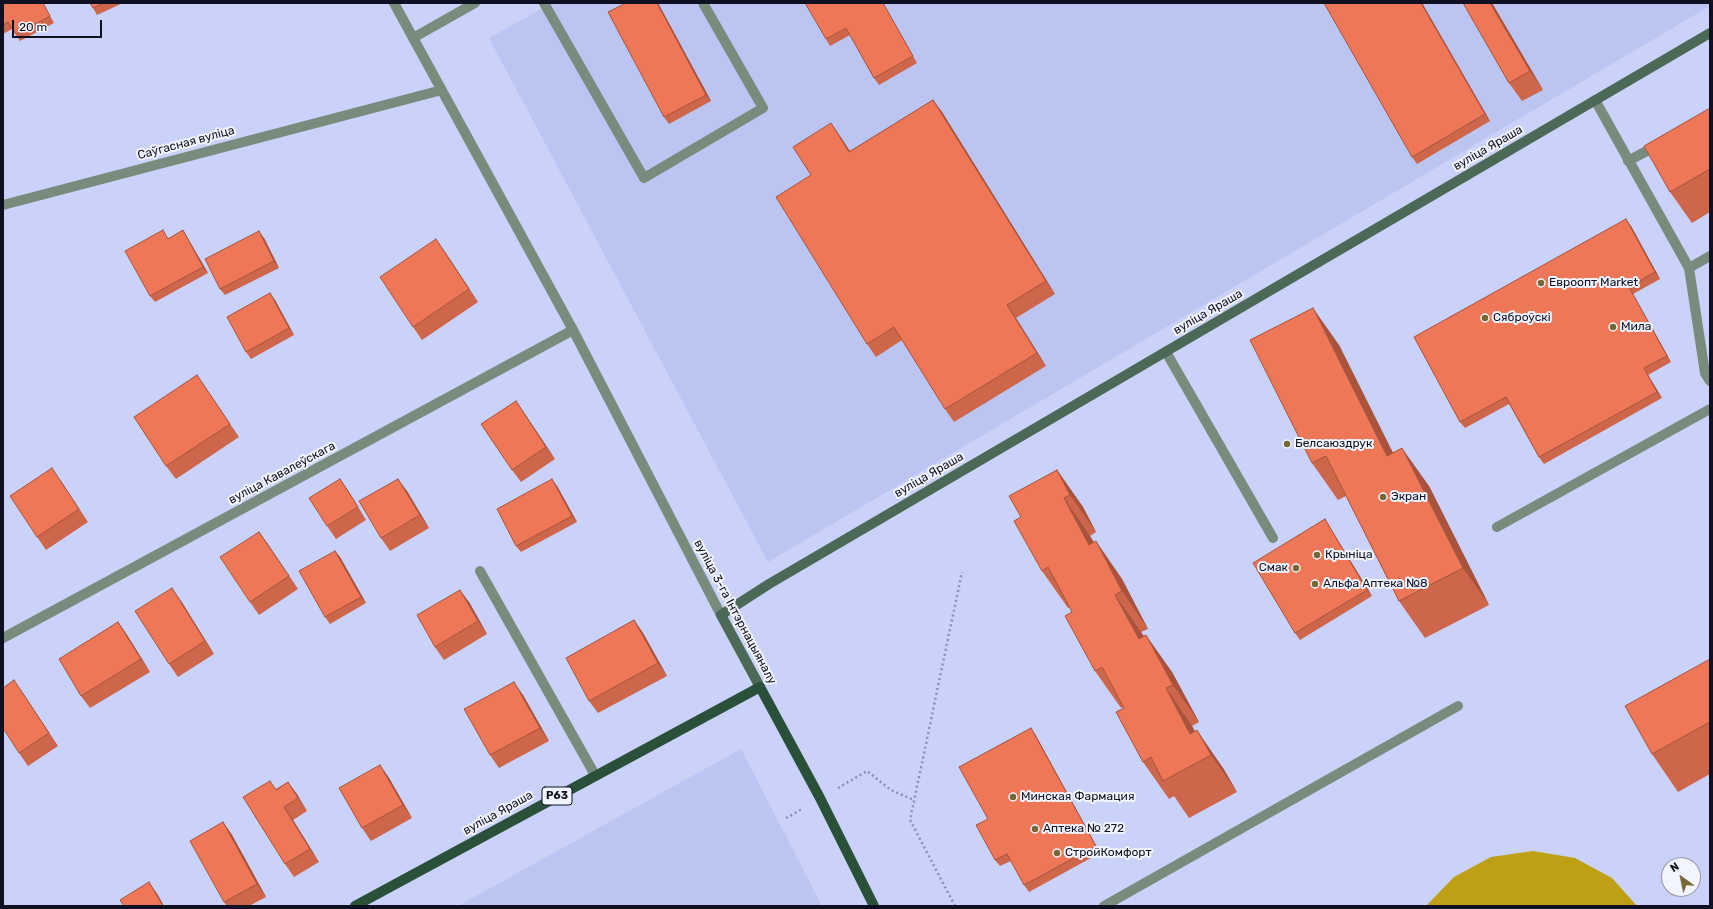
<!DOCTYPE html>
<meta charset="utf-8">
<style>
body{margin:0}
#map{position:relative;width:1713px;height:909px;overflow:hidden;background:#cad2f9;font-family:Rubik,sans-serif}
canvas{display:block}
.frame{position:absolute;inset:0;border:4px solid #0f1122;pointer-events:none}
.north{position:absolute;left:1661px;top:857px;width:40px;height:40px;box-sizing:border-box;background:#f2f4ff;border:1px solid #9799a7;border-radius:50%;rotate:327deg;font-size:11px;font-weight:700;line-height:16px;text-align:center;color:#0f1122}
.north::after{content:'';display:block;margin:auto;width:14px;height:18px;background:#756835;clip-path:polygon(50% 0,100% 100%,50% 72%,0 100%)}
.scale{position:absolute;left:12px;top:20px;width:90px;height:18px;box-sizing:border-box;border:2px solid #0f1122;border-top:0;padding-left:5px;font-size:12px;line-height:14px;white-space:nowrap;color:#0f1122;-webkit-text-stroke:3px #f2f4ff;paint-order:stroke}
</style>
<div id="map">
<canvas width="1713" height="909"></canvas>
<div class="frame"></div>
<div class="north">N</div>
<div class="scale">20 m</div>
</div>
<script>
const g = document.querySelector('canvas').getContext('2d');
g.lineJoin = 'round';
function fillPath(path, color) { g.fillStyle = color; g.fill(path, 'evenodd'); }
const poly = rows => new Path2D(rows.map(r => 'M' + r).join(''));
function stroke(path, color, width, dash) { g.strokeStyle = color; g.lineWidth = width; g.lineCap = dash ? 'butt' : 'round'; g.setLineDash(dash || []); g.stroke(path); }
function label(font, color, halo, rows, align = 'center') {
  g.font = font + ' Rubik,sans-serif'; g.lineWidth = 4; g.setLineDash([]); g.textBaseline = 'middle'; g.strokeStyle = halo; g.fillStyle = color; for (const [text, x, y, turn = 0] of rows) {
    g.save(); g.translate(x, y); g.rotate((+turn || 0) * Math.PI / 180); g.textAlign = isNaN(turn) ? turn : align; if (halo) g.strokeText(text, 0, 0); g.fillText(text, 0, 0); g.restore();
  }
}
const built = poly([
 [552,3,1710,3,1710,6,768,562,489,38],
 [741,749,822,906,458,906]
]);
const green = poly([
 [1533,851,1575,858,1612,878,1637,906,1426,906,1454,877,1491,857]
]);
const path = poly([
 [838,788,867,771,891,790,914,800],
 [786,818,802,809],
 [955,906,910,820,962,572]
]);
const lane = poly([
 [544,3,644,178,763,108,703,3],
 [413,38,475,3],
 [1595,100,1689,268,1710,256],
 [1628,161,1658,145],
 [1689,268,1705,373,1710,381],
 [1166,352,1273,538],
 [1497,527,1710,409],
 [480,571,595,775],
 [1104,906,1458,706]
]);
const street = poly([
 [394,3,573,330,721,615],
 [3,205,442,90],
 [3,638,573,330]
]);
const secondary = poly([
 [760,687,721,615,769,584,1710,33]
]);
const primary = poly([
 [355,906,760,687,820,798,874,906]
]);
const wall = poly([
 [3,3,43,3,54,23,20,41,12,29,3,34],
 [90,3,123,3,97,15,93,8],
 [626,3,658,3,711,101,669,124,664,117],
 [883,3,917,63,879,85,874,78,850,35,830,46,826,39],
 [1422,3,1490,121,1417,164,1412,157],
 [1492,3,1543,90,1522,101,1509,83],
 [933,100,942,112,1055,294,1016,318,1046,366,954,422,945,409,902,340,876,357,867,344,811,175,840,136,850,151],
 [1710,108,1710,212,1692,223,1670,192],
 [1631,226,1660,279,1633,294,1671,362,1648,375,1662,398,1544,464,1539,457,1509,404,1465,428,1460,422],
 [187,237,208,273,155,302,150,296,168,238],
 [264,238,279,268,225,295,220,289],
 [445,252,478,302,422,340,413,327],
 [275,300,294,335,251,359,246,352],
 [1339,345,1393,453,1429,486,1489,605,1425,638,1399,601,1346,496,1338,500,1312,463],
 [197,375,239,437,176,479,166,466],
 [516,401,555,459,521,482,512,470],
 [1057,470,1083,507,1096,532,1090,536,1094,542,1122,579,1148,629,1141,632,1144,636,1172,672,1199,722,1192,726,1195,732,1223,768,1237,792,1189,818,1174,796,1169,799,1143,762,1124,708,1124,707,1121,708,1095,671,1072,612,1070,607,1068,608,1042,571,1021,517],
 [340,479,349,492,366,520,336,539,327,526],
 [61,481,88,522,46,550,37,537],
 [557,486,577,522,521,552,516,546],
 [407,491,429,528,390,551,381,538],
 [1325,519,1329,526,1372,596,1300,640,1295,633],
 [259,532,298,589,259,615,250,602],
 [335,551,340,557,366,603,330,624,325,617],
 [181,601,214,654,178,677,169,664],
 [469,602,487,634,444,660,435,647],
 [634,620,643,633,667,676,598,713,589,701],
 [118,622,127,635,150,672,90,708,81,696],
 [1710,659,1710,774,1678,792,1652,754],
 [23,693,58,746,28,766,19,753],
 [523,695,549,741,499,768,490,755],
 [1035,734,1100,853,1029,892,1024,885,1011,861,1000,866,995,860,988,819],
 [380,765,389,778,412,818,371,841,362,828],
 [288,782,307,811,293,820,319,862,294,877,285,864,276,789],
 [223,822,232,835,266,897,249,906,227,906,224,902]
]);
const shadedWall = poly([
 [657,3,658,3,711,101,706,95],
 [1421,3,1422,3,1490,121,1485,114],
 [1490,3,1492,3,1543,90,1530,71],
 [933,100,942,112,1055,294,1046,281],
 [831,123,840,136,858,164,849,152],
 [1626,219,1631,226,1660,279,1655,272],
 [183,230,187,237,208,273,203,267],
 [259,231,264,238,279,268,274,261],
 [436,239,445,252,478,302,469,289],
 [1629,287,1633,294,1671,362,1667,356],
 [270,293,275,300,294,335,289,328],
 [1007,305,1016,318,1046,366,1037,353],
 [1313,308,1339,345,1413,493,1387,456],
 [1644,368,1648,375,1662,398,1657,392],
 [516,401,525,414,555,459,546,447],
 [1402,448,1429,486,1489,605,1463,568],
 [1057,470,1083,507,1096,532,1070,495],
 [340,479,349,492,366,520,358,507],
 [398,479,407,491,429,528,420,515],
 [552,479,557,486,577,522,572,516],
 [1064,498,1090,536,1115,582,1089,545],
 [1325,519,1329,526,1372,596,1367,590],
 [259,532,268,544,298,589,289,576],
 [1096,541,1122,579,1148,629,1122,591],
 [335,551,340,557,366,603,361,597],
 [172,588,181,601,214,654,205,641],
 [460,590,469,602,487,634,478,621],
 [1115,595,1141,632,1166,676,1139,639],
 [634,620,643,633,667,676,658,663],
 [118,622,127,635,150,672,141,659],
 [1146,635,1172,672,1199,722,1173,685],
 [514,682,523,695,549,741,540,728],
 [1166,688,1192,726,1208,756,1190,734],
 [1031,728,1035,734,1100,853,1096,846],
 [1197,730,1223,768,1237,792,1211,755],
 [380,765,389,778,412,818,403,805],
 [288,782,297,794,307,811,298,798],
 [284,807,293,820,319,862,310,849],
 [223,822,232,835,266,897,257,884],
 [149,882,158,895,164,906,163,906]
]);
const building = poly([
 [3,3,43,3,50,16,16,34,8,22,3,25,3,3],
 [90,3,104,3,93,8,90,3],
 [626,3,657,3,706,95,664,117,608,12,626,3],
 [805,3,883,3,913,56,874,78,846,28,826,39,805,3],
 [1324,3,1421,3,1485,114,1412,157,1324,3],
 [1463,3,1490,3,1530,71,1509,83,1463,3],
 [933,100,1046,281,1007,305,1037,353,945,409,894,327,867,344,776,197,811,175,793,147,831,123,849,152,933,100],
 [1710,108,1710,169,1670,192,1644,146,1710,108],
 [1626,219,1655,272,1629,287,1667,356,1644,368,1657,392,1539,457,1506,397,1460,422,1414,337,1626,219],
 [163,230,168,239,183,230,203,267,150,296,125,251,163,230],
 [259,231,274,261,220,289,205,259,259,231],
 [436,239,469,289,413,327,380,277,436,239],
 [270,293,289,328,246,352,227,317,270,293],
 [1313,308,1387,456,1402,448,1463,568,1399,601,1326,456,1312,463,1250,340,1313,308],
 [197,375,230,424,166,466,134,417,197,375],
 [516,401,546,447,512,470,481,424,516,401],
 [52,468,79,509,37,537,10,496,52,468],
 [1057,470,1070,495,1064,498,1089,545,1096,541,1122,591,1115,595,1139,639,1146,635,1173,685,1166,688,1190,734,1197,730,1211,755,1163,781,1151,757,1143,762,1116,712,1124,708,1102,667,1095,671,1065,616,1072,612,1048,567,1042,571,1014,521,1021,517,1009,496,1057,470],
 [340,479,358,507,327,526,309,498,340,479],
 [398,479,420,515,381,538,359,501,398,479],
 [552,479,572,516,516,546,497,509,552,479],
 [1325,519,1367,590,1295,633,1253,563,1325,519],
 [259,532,289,576,250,602,220,557,259,532],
 [335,551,361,597,325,617,299,571,335,551],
 [172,588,205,641,169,664,135,611,172,588],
 [460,590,478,621,435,647,417,615,460,590],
 [634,620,658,663,589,701,566,658,634,620],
 [118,622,141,659,81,696,59,659,118,622],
 [1710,659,1710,722,1652,754,1625,706,1710,659],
 [14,680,49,733,19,753,3,728,3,688,14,680],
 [514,682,540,728,490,755,464,709,514,682],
 [1031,728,1096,846,1024,885,1007,854,995,860,976,825,988,819,959,767,1031,728],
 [380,765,403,805,362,828,339,788,380,765],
 [270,781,276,790,288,782,298,798,284,807,310,849,285,864,243,797,270,781],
 [223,822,257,884,224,902,190,841,223,822],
 [149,882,163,906,124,906,120,900,149,882]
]);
const markers = [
 [1541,283,4,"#756835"],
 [1485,318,4,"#756835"],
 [1613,327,4,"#756835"],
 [1287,444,4,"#756835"],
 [1383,497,4,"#756835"],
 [1317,555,4,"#756835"],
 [1296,568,4,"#756835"],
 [1315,584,4,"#756835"],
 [1013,797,4,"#756835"],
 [1035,829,4,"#756835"],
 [1057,853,4,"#756835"]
];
const shields = [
 [557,796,30]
];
const shieldNames = [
 ["Р63",557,796]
];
const streetNames = [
 ["Саўгасная вуліца",186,143,-15],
 ["вуліца Яраша",1488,148,-30],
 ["вуліца Яраша",1208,312,-30],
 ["вуліца Кавалеўскага",282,473,-28],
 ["вуліца Яраша",929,475,-30],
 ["вуліца 3-га Інтэрнацыяналу",735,612,62],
 ["вуліца Яраша",498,813,-29]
];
const poiNames = [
 ["Евроопт Market",1549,283],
 ["Сяброўскі",1493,318],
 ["Мила",1621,327],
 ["Белсаюздрук",1295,444],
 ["Экран",1391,497],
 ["Крыніца",1325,555],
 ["Смак",1288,568,"right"],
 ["Альфа Аптека №8",1323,584],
 ["Минская Фармация",1021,797],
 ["Аптека № 272",1043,829],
 ["СтройКомфорт",1065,853]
];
fillPath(built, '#bcc5f1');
fillPath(green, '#bda014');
stroke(path, '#8a90af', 2.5, [2, 3]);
stroke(lane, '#788c7e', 10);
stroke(street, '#788c7e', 10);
stroke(secondary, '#4b6956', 10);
stroke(primary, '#2b503a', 10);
fillPath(wall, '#cd664b');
fillPath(shadedWall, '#a7533d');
fillPath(building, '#ee7757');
stroke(building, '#a7533d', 1);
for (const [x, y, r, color] of markers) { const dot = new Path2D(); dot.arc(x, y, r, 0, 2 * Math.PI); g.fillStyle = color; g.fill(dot); stroke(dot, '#f2f4ff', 1.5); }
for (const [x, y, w] of shields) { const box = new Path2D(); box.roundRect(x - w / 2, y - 9, w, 18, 3); g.fillStyle = '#f2f4ff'; g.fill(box); stroke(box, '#0f1122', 1); }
label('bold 11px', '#0f1122', null, shieldNames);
label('12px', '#0f1122', '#f2f4ff', streetNames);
label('12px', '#0f1122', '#f2f4ff', poiNames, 'left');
</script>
